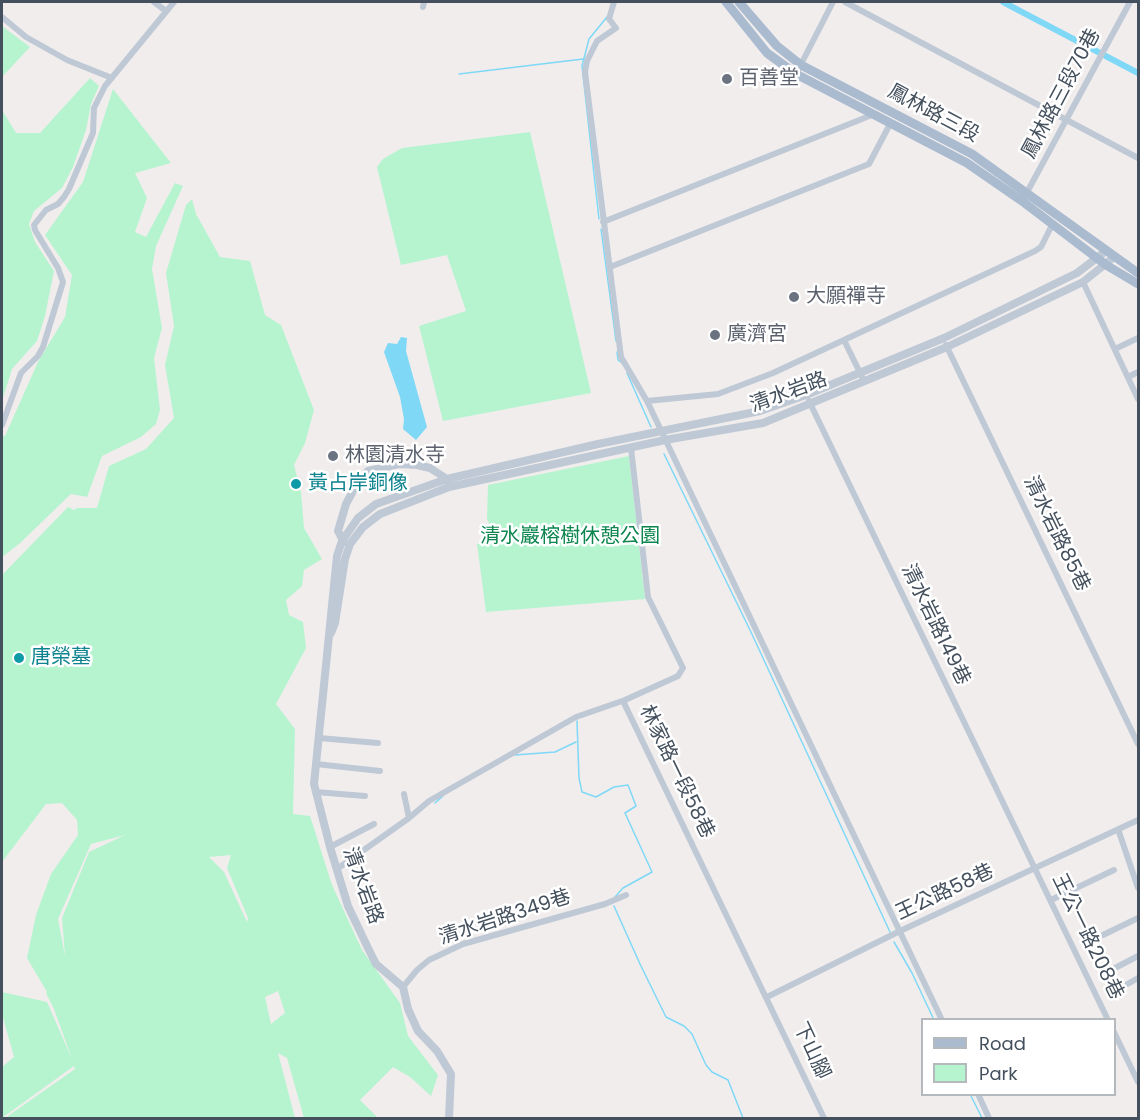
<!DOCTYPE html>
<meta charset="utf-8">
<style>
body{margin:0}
#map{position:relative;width:1140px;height:1120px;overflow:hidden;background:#f1eded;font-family:Poppins,sans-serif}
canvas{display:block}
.frame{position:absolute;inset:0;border:3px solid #44505d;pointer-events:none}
.legend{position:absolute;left:921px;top:1018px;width:195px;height:78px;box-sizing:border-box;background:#fff;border:2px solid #b4b9be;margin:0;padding:8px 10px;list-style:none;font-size:18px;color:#44505d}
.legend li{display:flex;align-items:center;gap:12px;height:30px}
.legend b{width:30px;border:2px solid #b4b9be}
</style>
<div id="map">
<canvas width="1140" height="1120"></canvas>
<div class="frame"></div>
<ul class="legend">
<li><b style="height:8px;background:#aabbd0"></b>Road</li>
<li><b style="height:16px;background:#b6f4d0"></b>Park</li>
</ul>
</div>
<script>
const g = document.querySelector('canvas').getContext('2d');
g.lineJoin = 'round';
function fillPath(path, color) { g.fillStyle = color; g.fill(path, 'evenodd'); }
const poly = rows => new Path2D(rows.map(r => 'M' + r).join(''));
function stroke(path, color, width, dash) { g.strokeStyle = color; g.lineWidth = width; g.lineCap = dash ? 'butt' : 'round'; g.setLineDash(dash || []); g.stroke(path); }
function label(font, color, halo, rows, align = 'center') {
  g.font = font + ' Poppins,"Noto Sans TC",sans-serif'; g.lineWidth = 5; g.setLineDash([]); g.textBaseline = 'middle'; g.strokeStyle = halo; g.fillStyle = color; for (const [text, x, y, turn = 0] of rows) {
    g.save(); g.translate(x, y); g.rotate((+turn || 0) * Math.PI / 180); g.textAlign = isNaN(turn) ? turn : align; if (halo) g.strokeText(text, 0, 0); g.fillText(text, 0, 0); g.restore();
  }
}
const green = poly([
 [2,26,30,47,2,77],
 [90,78,99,86,91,104,86,130,73,167,62,188,34,211,29,224,35,242,54,271,45,316,37,341,12,369,2,401,2,110,16,133,40,133],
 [113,89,171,163,135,173,147,198,135,232,146,237,175,183,183,186,156,246,152,269,162,328,154,358,160,410,156,424,141,437,102,456,87,497,71,494,19,544,2,557,2,436,5,436,38,362,65,317,72,275,45,235,83,182],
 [530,132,591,393,443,421,419,326,466,311,447,255,401,265,377,167,383,159,402,148],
 [192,199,196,214,220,257,250,261,265,315,281,325,314,410,305,443,294,465,301,492,304,528,322,559,304,570,302,586,286,600,289,615,303,622,306,648,276,704,295,729,293,814,310,816,332,885,362,950,400,1003,408,1036,438,1075,431,1096,410,1077,393,1067,360,1100,378,1118,304,1118,287,1058,278,1053,295,1118,7,1118,8,1116,75,1069,74,1066,2,1118,2,1067,14,1057,2,1014,2,992,47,1002,72,1059,54,1009,46,993,47,992,27,958,36,915,51,874,78,835,77,820,62,803,46,804,2,862,2,575,68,507,74,510,77,508,97,508,109,466,146,449,174,418,165,365,174,326,166,273,186,205],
 [125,835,89,852,62,918,65,956,58,919,91,844],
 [231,855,227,868,248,918,247,922,224,872,209,857],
 [278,991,285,1013,271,1024,265,997],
 [629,456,645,599,486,612,477,544,496,537,487,519,488,485]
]);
const water = poly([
 [401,337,407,338,406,351,427,427,416,440,403,429,404,419,400,397,384,352,388,343,397,344]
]);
const stream = poly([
 [459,74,583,59],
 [599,219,582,66,589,39,607,17],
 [601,229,616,341],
 [617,352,618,360,622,363],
 [627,373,651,427],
 [664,454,750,630,890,932],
 [577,721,579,778,582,792,596,797,614,787,628,785,636,806,625,813,652,872,623,888,615,897],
 [515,755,555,752,576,742],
 [435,803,443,796],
 [614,906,640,964,666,1017,684,1026,692,1034,706,1065,712,1072,728,1080,743,1118],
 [894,942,912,973,934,1020],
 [970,1094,982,1118]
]);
const canal = poly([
 [1003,2,1138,73]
]);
const minor = poly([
 [154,2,166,11],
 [614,2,609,19,616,28,597,41,587,61,585,72,621,357,647,401,942,1020],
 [845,2,1138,158],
 [423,7,424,2],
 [2,17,26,37,67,60,112,78],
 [796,74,833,2],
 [1025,196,1130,2],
 [603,222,872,115],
 [610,267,869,164,890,124],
 [1083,282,1138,399],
 [844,340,864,381],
 [946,345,1138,744],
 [1115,349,1138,338],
 [1128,377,1138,372],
 [647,401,718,394,773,373,1035,251,1041,247,1052,225],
 [809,401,1108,1020],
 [2,425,21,373,38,356,43,347,63,282,58,268,35,230,34,225,46,210,58,204,64,197,69,189,93,133,94,108,105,86,174,2],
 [631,448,648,597,683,668,678,676,625,700,624,703,824,1118],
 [319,738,378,743],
 [316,764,380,771],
 [316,792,365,796],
 [404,794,409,818],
 [1118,829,1138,888],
 [330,847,374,824],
 [337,869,409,818,429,801,576,717,625,700],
 [1051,900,1114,870],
 [1103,935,1138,918],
 [1115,968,1138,956],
 [1124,986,1138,978],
 [403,987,417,970,429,960,463,944,605,904,626,895],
 [767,997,900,931,1138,820],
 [1114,1032,1138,1082],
 [978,1094,989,1118]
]);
const tertiary = poly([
 [344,542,338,531,346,504,360,478,368,471,399,464,417,465,430,468,447,479,448,482],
 [331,633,335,623,345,559,350,544,363,527,380,514,449,487,665,440,763,423,947,347,1083,282,1114,257],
 [449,1118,451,1074,437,1051,418,1031,408,1009,403,987,376,964,368,948,348,906,330,847,314,784,337,556,342,541,358,518,376,504,447,479,598,444,760,411,806,395,944,338,1077,273,1106,251]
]);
const primary = poly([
 [726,2,767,53,796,74,967,163,1022,201,1106,265,1138,284],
 [739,2,777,46,801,65,972,154,1138,273]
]);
const markers = [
 [727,79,6,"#6b7280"],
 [794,297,6,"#6b7280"],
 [715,335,6,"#6b7280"],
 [333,456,6,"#6b7280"],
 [296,484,6,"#0f9aa8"],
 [19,658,6,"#0f9aa8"]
];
const worshipNames = [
 ["百善堂",739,79],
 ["大願禪寺",806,297],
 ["廣濟宮",727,335],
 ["林園清水寺",345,456]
];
const streetNames = [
 ["鳳林路三段70巷",1062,94,-62],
 ["鳳林路三段",933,114,28],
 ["清水岩路",789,393,-20],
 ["清水岩路85巷",1056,534,64],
 ["清水岩路149巷",935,625,64],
 ["林家路一段58巷",676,772,64],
 ["清水岩路",362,886,70],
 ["王公路58巷",945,893,-25],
 ["清水岩路349巷",505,918,-18],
 ["王公一路208巷",1087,937,64],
 ["下山腳",811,1051,65]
];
const cultureNames = [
 ["黃占岸銅像",308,484],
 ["唐榮墓",31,658]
];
const parkNames = [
 ["清水巖榕樹休憩公園",570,537]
];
fillPath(green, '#b6f4d0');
fillPath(water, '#7ed8f6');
stroke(stream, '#7ed8f6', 1.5);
stroke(canal, '#7ed8f6', 6);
stroke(minor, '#bfc9d5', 6);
stroke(tertiary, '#bfc9d5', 8);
stroke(primary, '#aabbd0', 9);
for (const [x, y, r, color] of markers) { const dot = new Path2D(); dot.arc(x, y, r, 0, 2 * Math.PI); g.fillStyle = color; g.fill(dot); stroke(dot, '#fff', 2); }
label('20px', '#5b616d', '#fff', worshipNames, 'left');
label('20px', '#44505d', '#fff', streetNames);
label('20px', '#0d838f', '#fff', cultureNames, 'left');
label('20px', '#0c864e', '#fff', parkNames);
</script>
